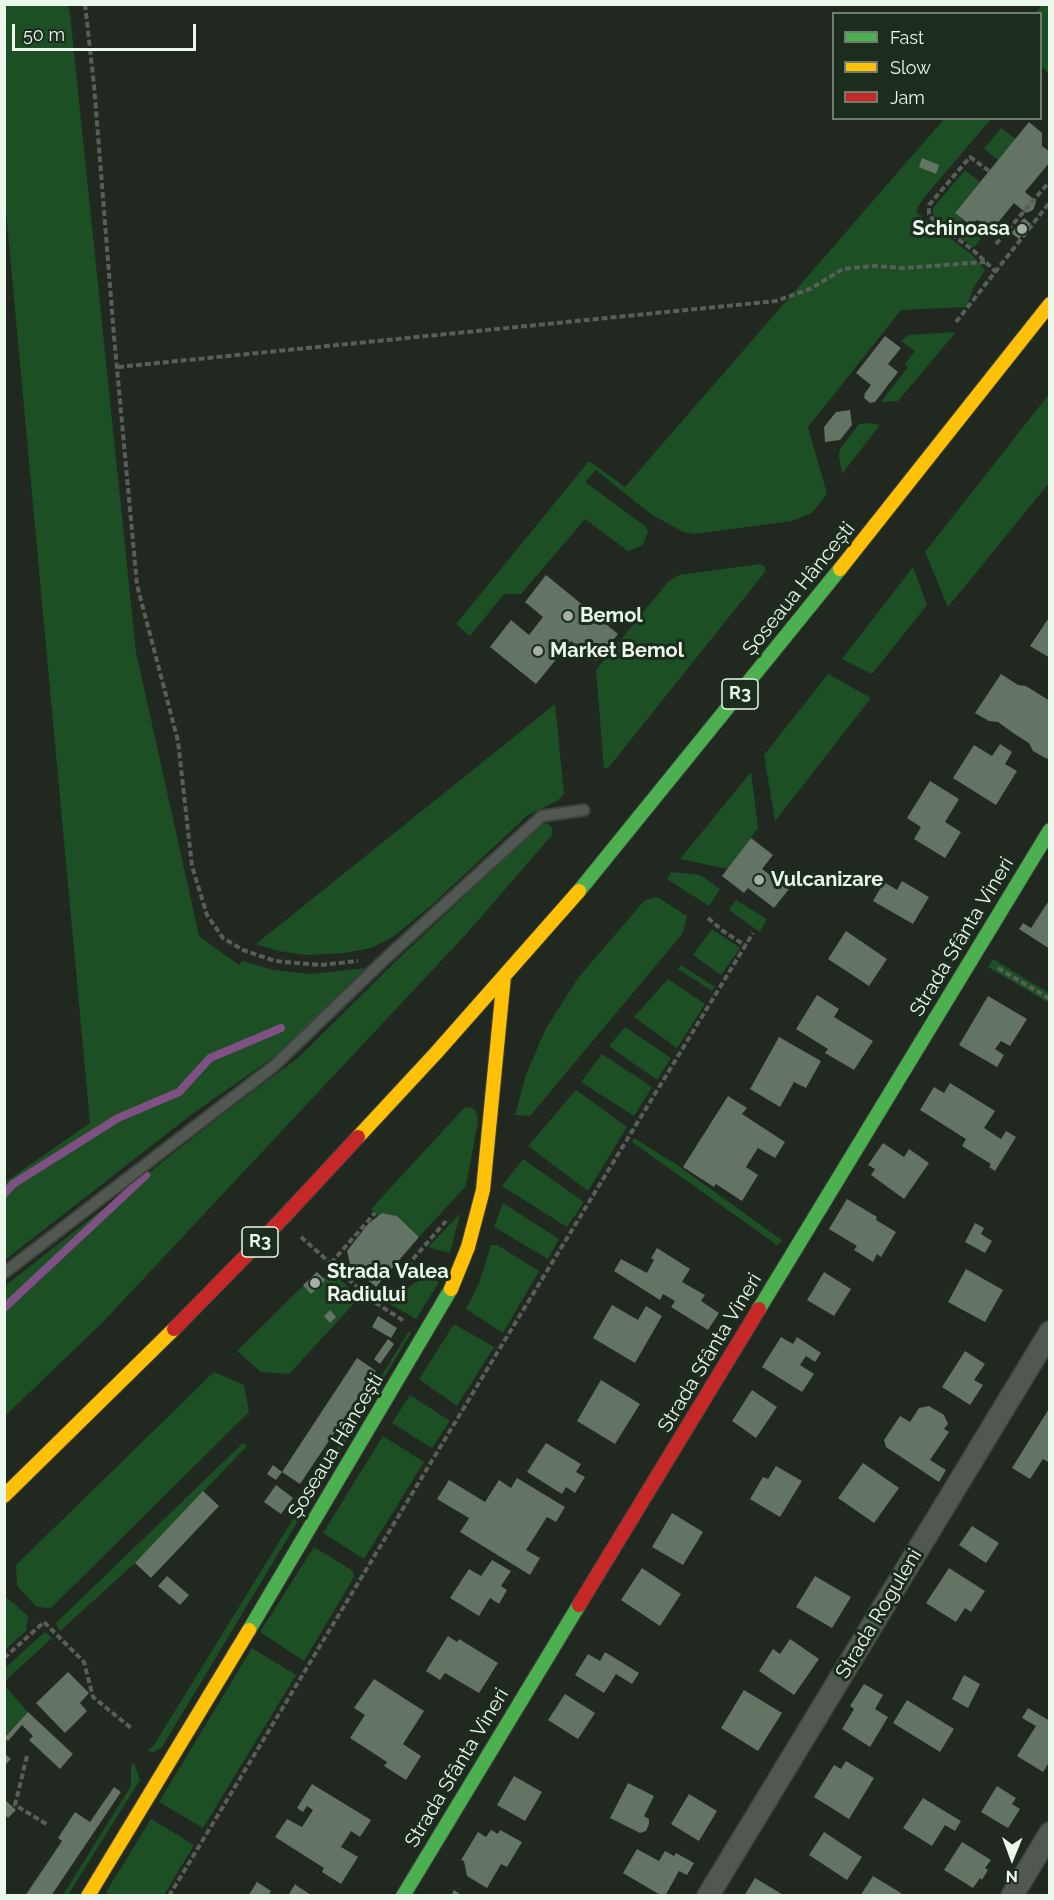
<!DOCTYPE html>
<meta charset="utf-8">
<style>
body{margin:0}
#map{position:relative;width:1054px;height:1900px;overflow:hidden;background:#202820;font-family:Raleway,sans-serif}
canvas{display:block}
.frame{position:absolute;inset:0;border:6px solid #ecf7ec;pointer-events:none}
.legend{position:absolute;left:832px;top:12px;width:210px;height:108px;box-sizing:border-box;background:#1c2c1d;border:2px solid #6f7d70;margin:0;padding:8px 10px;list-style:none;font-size:18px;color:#ecf7ec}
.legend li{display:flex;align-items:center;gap:12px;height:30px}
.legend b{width:30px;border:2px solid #6f7d70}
.north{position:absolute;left:982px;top:1828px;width:60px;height:60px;-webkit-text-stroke:4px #1c2c1d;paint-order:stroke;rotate:181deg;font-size:16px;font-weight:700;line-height:24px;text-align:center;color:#ecf7ec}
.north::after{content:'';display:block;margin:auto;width:21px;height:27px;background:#ecf7ec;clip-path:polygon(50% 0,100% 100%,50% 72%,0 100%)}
.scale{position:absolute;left:12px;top:24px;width:184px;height:27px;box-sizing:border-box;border:3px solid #ecf7ec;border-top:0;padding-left:8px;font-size:18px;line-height:21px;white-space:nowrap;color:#ecf7ec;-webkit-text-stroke:4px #1c2c1d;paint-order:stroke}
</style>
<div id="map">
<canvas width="1054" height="1900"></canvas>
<div class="frame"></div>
<ul class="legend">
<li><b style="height:8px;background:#4caf50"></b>Fast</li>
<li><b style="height:8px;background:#ffc107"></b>Slow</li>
<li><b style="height:8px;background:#c62828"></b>Jam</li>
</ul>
<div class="north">N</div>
<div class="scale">50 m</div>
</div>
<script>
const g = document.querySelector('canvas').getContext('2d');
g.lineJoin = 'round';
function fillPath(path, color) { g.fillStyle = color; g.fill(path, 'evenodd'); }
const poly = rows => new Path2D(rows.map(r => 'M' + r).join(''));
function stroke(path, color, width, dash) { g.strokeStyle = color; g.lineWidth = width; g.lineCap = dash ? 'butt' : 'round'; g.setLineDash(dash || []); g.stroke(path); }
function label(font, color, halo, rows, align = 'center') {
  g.font = font + ' Raleway,sans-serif'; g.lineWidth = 6; g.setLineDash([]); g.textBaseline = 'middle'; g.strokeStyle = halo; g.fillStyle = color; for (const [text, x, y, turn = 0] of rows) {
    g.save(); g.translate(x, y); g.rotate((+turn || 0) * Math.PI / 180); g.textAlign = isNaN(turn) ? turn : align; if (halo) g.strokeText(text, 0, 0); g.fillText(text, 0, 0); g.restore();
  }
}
const green = poly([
 [5,4,68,5,70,14,136,652,199,936,239,965,243,961,273,970,311,974,366,968,277,1055,192,1114,5,1260,5,1182,90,1123,5,201],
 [1043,4,1049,5,1049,74,1041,66,1040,14,1035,13],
 [944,119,991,119,927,194,917,208,917,213,972,255,985,270,974,287,966,307,901,310,808,427,827,494,812,513,792,521,694,534,684,532,652,515,596,470,585,482,645,526,648,531,643,545,628,551,585,519,521,594,504,594,470,636,456,624,589,461,625,487],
 [1001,128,1016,139,998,160,984,149],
 [965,170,980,182,955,213,981,238,974,248,933,215,933,208],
 [956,332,898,401,881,402,908,367,905,364,915,351,901,341,908,335],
 [1049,394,1049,483,948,607,925,552],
 [870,423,880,425,842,474,839,456,840,449,859,424],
 [760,564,765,567,765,572,609,767,604,769,596,670,668,582,679,575],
 [913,567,927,605,872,674,842,659],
 [828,674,871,698,775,821,764,755],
 [555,704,564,794,557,801,528,815,433,904,393,937,371,948,345,953,305,955,279,951,256,944],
 [751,772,758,828,728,869,680,859],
 [546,823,552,827,552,835,468,932,102,1323,5,1416,5,1286,227,1111,299,1057,398,959,534,831],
 [671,872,700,875,720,889,709,906,667,879],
 [657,897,687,916,683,933,530,1116,515,1115,526,1075,545,1030,578,978,645,900],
 [736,900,767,919,760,932,729,910],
 [712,929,740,948,721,975,693,955],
 [993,959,1049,993,1049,1003,988,967],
 [681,965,715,987,712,991,678,969],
 [668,979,705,1004,677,1048,634,1017],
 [625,1027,671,1058,657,1080,609,1046],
 [602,1054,652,1087,634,1116,581,1082],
 [576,1090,627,1127,588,1191,528,1146],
 [471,1107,476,1111,478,1121,466,1186,419,1237,397,1216,382,1213,378,1216,371,1209,464,1108],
 [634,1138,677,1165,783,1241,777,1245,632,1142],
 [523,1159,584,1202,567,1227,502,1186],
 [503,1203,559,1239,548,1259,494,1227],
 [460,1214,450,1253,428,1247],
 [491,1245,497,1245,539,1271,503,1333,466,1309,479,1283],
 [317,1272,322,1277,336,1275,359,1298,289,1374,261,1372,237,1351],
 [431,1278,439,1282,416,1319,390,1304,414,1283],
 [454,1324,494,1347,457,1406,419,1379],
 [409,1331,411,1333,162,1747,154,1752,147,1751,154,1745],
 [214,1372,244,1385,249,1412,51,1608,37,1607,17,1586,16,1565],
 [410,1395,450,1421,432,1448,392,1423],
 [383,1436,424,1462,364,1559,323,1533],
 [243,1443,247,1446,135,1563,60,1631,56,1623],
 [314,1547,353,1571,354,1577,304,1661,260,1632],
 [5,1596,28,1616,26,1631,5,1650],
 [45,1632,52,1638,5,1681,5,1668],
 [252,1648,296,1675,203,1828,159,1802],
 [5,1686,28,1712,5,1736,4,1736],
 [134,1763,140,1780,68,1895,63,1895,131,1786,131,1766],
 [151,1819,194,1845,164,1895,111,1895,106,1892]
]);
const stream = poly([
 [4,1194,13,1184,118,1118,179,1092,210,1058,281,1028],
 [4,1308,146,1175]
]);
const building = poly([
 [1029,122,1042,133,1042,146,1050,152,1050,162,1025,192,1036,201,1035,205,1033,210,1026,213,1014,203,991,231,978,220,969,224,955,213],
 [922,158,939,165,936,174,919,167],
 [1024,218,1031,224,1019,239,1011,233],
 [885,336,901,348,888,364,898,372,875,402,870,403,864,398,865,393,871,385,856,373],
 [850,410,852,425,840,440,825,442,824,427,836,412],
 [546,575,618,634,596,661,571,641,536,684,490,647,511,620,529,635,543,617,525,602],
 [1050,616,1050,658,1030,646],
 [1001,674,1018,685,1026,686,1050,701,1050,755,1047,759,1033,751,1029,743,1013,733,998,722,989,721,975,713],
 [1000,744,1012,752,1005,764,1017,771,996,805,953,778,974,745,992,756],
 [930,781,959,799,945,822,961,832,945,858,914,839,921,827,907,818],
 [751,838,773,855,762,869,789,889,774,908,748,888,744,893,722,876],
 [902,881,929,897,913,924,873,901,884,882,897,890],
 [1050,899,1050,949,1019,929,1023,923,1031,928],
 [846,931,887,959,869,986,828,959],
 [817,995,839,1009,834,1017,873,1041,854,1070,825,1053,828,1049,796,1029],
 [988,996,1027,1019,1010,1046,1001,1041,995,1049,1004,1055,997,1067,959,1045],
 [779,1037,821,1061,806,1088,794,1082,780,1107,750,1089],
 [950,1083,995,1111,984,1128,1001,1139,1006,1131,1016,1137,995,1171,989,1167,991,1164,962,1146,966,1139,920,1110,934,1087,944,1093],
 [728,1096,747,1108,742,1114,785,1142,775,1158,758,1148,746,1167,758,1175,742,1201,716,1184,714,1187,683,1167],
 [883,1143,904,1157,909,1149,929,1163,904,1199,871,1175,875,1169,868,1165],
 [847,1199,877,1217,876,1220,896,1232,881,1257,877,1254,873,1262,854,1250,857,1246,829,1229],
 [382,1213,397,1216,419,1237,376,1287,350,1264,347,1251,368,1224],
 [975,1223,984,1228,981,1234,992,1241,985,1253,965,1242],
 [657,1248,690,1269,682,1282,705,1295,701,1301,719,1313,708,1330,671,1307,675,1301,663,1294,660,1300,614,1271,621,1259,647,1273,654,1260,651,1258],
 [966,1269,1003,1290,985,1322,948,1302],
 [317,1272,325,1280,311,1294,303,1285],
 [824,1272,851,1289,834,1316,807,1300],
 [612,1305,638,1320,646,1306,662,1316,635,1363,593,1338],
 [330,1310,336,1317,330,1323,324,1316],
 [378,1316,397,1328,391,1338,372,1327],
 [781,1337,793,1344,797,1337,821,1353,815,1362,806,1356,800,1365,814,1374,802,1392,762,1367],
 [388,1339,394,1344,380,1364,374,1359],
 [965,1351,985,1364,974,1380,983,1385,970,1405,942,1387],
 [357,1358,376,1371,300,1484,282,1472],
 [601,1380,640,1404,615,1444,577,1421],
 [752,1390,777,1407,756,1438,732,1421],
 [929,1406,944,1415,948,1424,944,1429,949,1432,930,1460,946,1470,939,1482,886,1447,884,1440,900,1416,910,1422,919,1408],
 [1050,1407,1050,1463,1043,1459,1030,1479,1012,1468],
 [546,1443,581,1464,576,1472,585,1477,575,1493,566,1487,562,1494,527,1472],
 [863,1463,899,1488,874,1523,838,1498],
 [273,1465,282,1472,276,1480,267,1474],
 [776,1466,802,1481,780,1517,750,1499,763,1477,768,1479],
 [517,1478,565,1507,556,1522,547,1517,526,1550,540,1558,530,1575,460,1532,469,1518,437,1499,449,1480,485,1502,499,1480,511,1488],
 [276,1485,293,1498,281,1514,264,1502],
 [203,1491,219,1506,151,1578,135,1563],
 [672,1513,703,1532,683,1565,652,1547],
 [972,1526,999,1543,986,1563,959,1545],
 [492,1560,511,1571,501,1586,507,1590,499,1604,490,1598,479,1616,450,1598,469,1569,481,1576],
 [642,1568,681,1594,660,1626,621,1600],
 [949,1568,985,1591,971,1612,965,1608,956,1622,926,1603],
 [167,1576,189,1595,180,1605,158,1586],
 [815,1576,851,1597,832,1628,796,1607],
 [448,1636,457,1642,459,1639,498,1663,479,1693,445,1673,440,1680,426,1671],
 [790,1639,819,1659,794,1695,759,1671,773,1649,780,1654],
 [605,1652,639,1673,632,1684,616,1674,604,1693,575,1675,588,1654,600,1661],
 [68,1672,89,1693,80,1703,87,1711,65,1733,36,1703],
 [964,1675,980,1684,968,1708,952,1699],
 [374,1679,424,1711,403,1744,421,1756,406,1780,384,1766,387,1762,350,1738,365,1715,354,1708],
 [864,1684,883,1695,875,1709,888,1717,870,1747,842,1729,854,1709,850,1706],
 [744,1690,782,1713,758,1751,721,1728],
 [565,1694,595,1713,578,1739,548,1720],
 [907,1700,954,1729,940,1752,893,1723],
 [1028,1708,1050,1721,1050,1761,1043,1772,1017,1756,1036,1726,1022,1718],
 [28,1712,73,1754,60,1769,29,1740,33,1736,22,1725,8,1741,4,1738],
 [4,1753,11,1759,4,1766],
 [846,1761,874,1778,849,1819,814,1797,834,1765,841,1769],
 [514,1776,542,1792,525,1821,497,1805],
 [628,1783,654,1796,644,1816,649,1819,649,1824,646,1831,640,1833,610,1818],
 [312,1784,371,1820,360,1837,351,1831,341,1847,358,1857,341,1884,322,1872,324,1868,275,1837,287,1819,302,1827,313,1810,307,1806,303,1812,297,1808],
 [997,1786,1016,1798,1012,1804,1020,1809,1008,1828,981,1812],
 [114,1787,121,1792,51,1896,25,1896,62,1841,58,1838,75,1812,90,1822],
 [689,1794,717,1811,699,1841,671,1824],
 [923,1798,961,1821,955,1831,945,1825,932,1846,903,1828],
 [4,1799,16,1810,8,1818,4,1814],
 [491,1830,498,1834,500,1830,522,1842,507,1867,501,1864,487,1888,467,1876,464,1861,461,1860,478,1832,486,1837],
 [824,1832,862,1857,847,1880,809,1855],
 [962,1842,991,1860,985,1868,988,1870,982,1880,980,1878,973,1888,944,1870],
 [637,1849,659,1861,665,1851,674,1856,676,1853,694,1863,687,1875,679,1871,665,1896,662,1896,623,1873],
 [873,1876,901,1893,899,1896,860,1896],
 [755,1878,785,1896,744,1896],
 [257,1882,271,1891,268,1896,248,1896],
 [295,1884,297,1886,313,1896,288,1896],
 [454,1890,463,1896,451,1896]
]);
const path = poly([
 [85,4,94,85,114,336,137,585,178,741,192,866,207,915,223,938,243,950,275,961,320,965,358,961],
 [989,171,970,157,929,205,929,214,934,221,974,251,996,272],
 [996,244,1050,181],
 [956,322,1050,202],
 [118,367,776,301,810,289,843,269,872,266,904,268,985,262],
 [708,918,723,931,746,946],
 [998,968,1050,999],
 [301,1237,373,1301,404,1321],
 [331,1263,375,1213],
 [407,1266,446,1221],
 [4,1658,44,1622,84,1662,93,1697,131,1728],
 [27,1756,15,1805,48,1825],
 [169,1896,497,1353,753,933]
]);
const lane = poly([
 [4,1273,274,1066,386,958,542,816,584,810]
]);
const street = poly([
 [708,1896,1050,1332],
 [1012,1896,1050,1833]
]);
const fast = poly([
 [579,891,840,569],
 [759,1309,1050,830],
 [249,1630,451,1289],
 [403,1896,579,1605]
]);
const slow = poly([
 [840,569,1050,304],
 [358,1137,436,1053,579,891],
 [451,1289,468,1247,483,1190,504,976],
 [4,1496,174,1329],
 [88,1896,249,1630]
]);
const jam = poly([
 [174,1329,282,1219,358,1137],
 [579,1605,759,1309]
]);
const markers = [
 [1022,229,6,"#a5afa5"],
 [568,616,6,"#a5afa5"],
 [538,651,6,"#a5afa5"],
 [759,880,6,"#a5afa5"],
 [315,1283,6,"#a5afa5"]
];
const shields = [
 [740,694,36],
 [260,1242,36]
];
const shieldNames = [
 ["R3",740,694],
 ["R3",260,1242]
];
const poiNames = [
 ["Schinoasa",1010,229,"right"],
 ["Bemol",580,616],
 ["Market Bemol",550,651],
 ["Vulcanizare",771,880],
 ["Strada Valea",327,1272],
 ["Radiului",327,1295]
];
const streetNames = [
 ["Șoseaua Hâncești",799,589,-51],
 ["Strada Sfânta Vineri",962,937,-59],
 ["Strada Sfânta Vineri",710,1353,-59],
 ["Șoseaua Hâncești",336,1446,-59],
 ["Strada Roguleni",879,1614,-59],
 ["Strada Sfânta Vineri",457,1768,-59]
];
fillPath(green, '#1c5024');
stroke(stream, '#7f5083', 8);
fillPath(building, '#637364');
stroke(lane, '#3b433b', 14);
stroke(street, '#3b433b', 24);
stroke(fast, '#3b433b', 16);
stroke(slow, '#3b433b', 16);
stroke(jam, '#3b433b', 16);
stroke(path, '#585e58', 4, [6, 3]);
stroke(lane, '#515851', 10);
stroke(street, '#515851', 21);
stroke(fast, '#4caf50', 14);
stroke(slow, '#ffc107', 14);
stroke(jam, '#c62828', 14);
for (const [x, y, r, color] of markers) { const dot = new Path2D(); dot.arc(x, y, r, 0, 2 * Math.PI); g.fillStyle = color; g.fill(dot); stroke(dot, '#1c2c1d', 2); }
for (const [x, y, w] of shields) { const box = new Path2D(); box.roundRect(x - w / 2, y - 15, w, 30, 4.5); g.fillStyle = '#1c2c1d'; g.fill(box); stroke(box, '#ecf7ec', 1.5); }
label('bold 18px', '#ecf7ec', null, shieldNames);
label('bold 20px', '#ecf7ec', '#1c2c1d', poiNames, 'left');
label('20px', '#ecf7ec', '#1c2c1d', streetNames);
</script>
